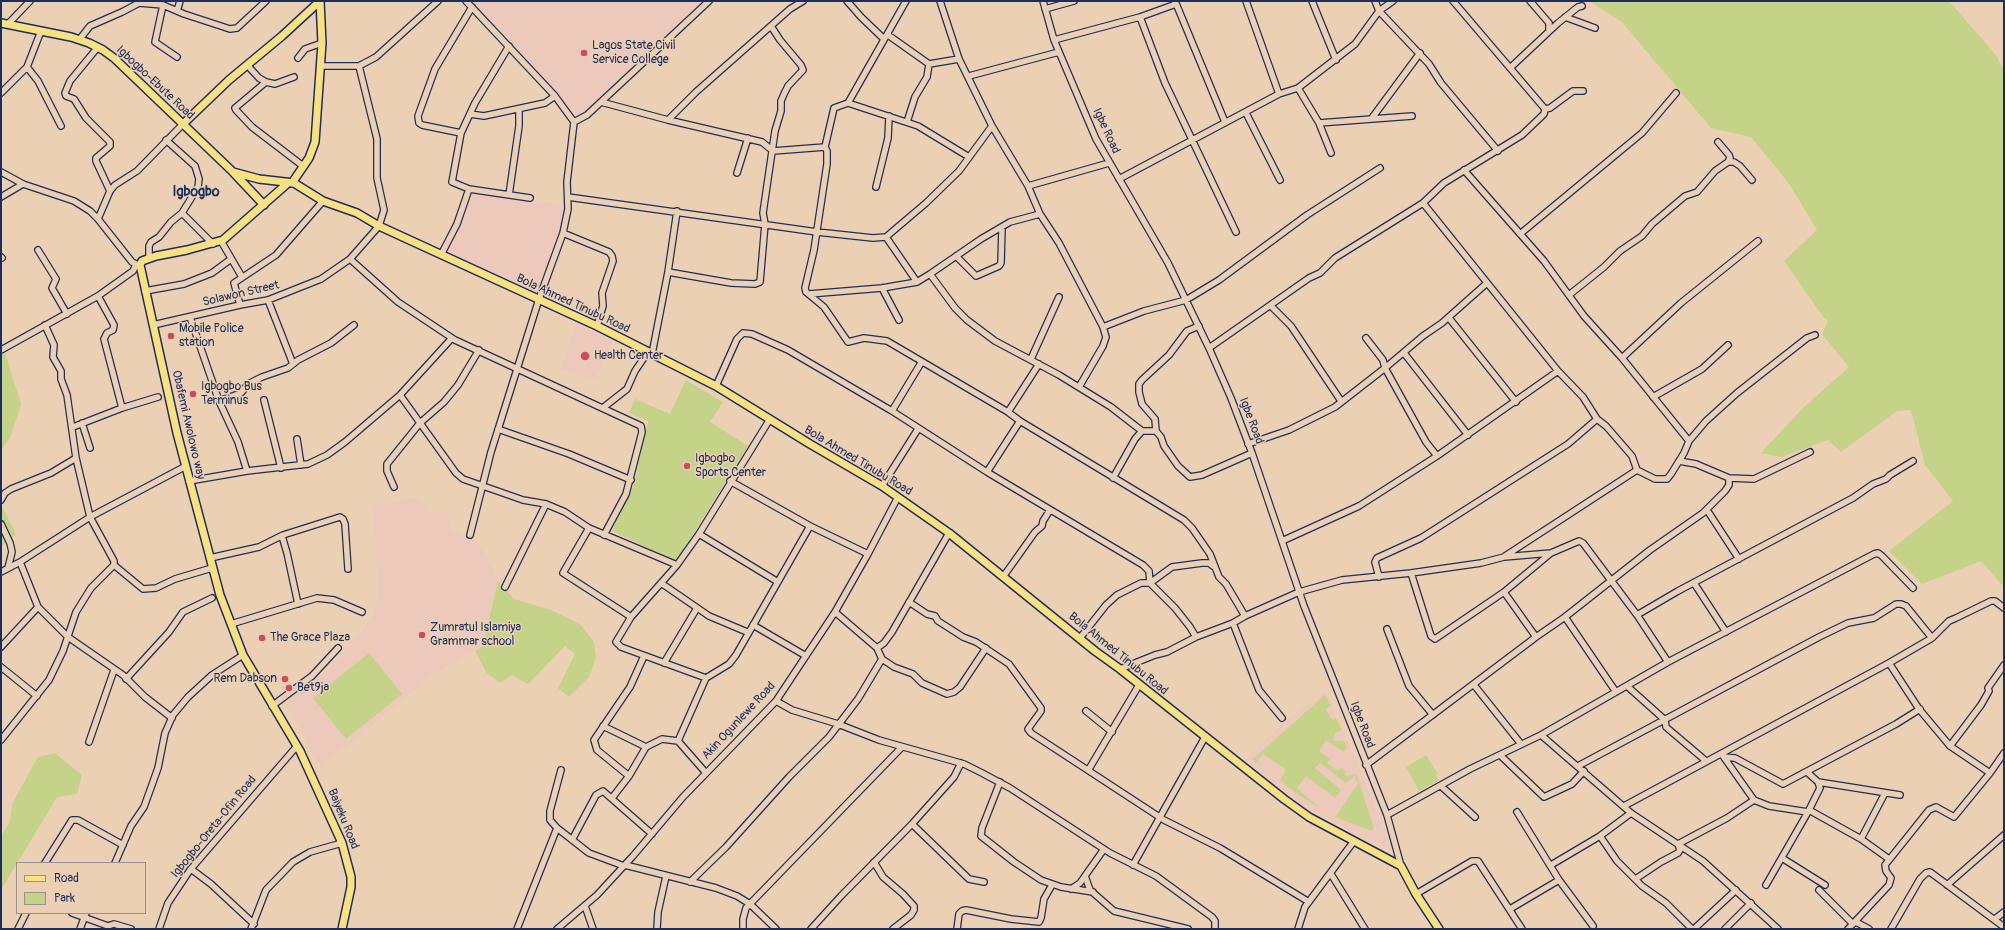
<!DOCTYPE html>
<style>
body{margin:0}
#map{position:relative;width:2005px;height:930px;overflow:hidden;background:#ecd0b3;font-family:Pangolin,sans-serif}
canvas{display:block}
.frame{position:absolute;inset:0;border:2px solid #1b2f5e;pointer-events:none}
.legend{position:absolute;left:16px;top:862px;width:130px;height:52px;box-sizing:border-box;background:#ecd0b3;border:1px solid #989091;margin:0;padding:5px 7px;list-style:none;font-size:12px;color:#1b2f5e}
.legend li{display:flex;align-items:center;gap:8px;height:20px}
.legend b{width:20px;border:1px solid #989091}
</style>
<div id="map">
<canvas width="2005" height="930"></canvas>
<div class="frame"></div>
<ul class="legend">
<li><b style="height:5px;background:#f9e181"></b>Road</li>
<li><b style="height:11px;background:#c4d387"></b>Park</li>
</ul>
</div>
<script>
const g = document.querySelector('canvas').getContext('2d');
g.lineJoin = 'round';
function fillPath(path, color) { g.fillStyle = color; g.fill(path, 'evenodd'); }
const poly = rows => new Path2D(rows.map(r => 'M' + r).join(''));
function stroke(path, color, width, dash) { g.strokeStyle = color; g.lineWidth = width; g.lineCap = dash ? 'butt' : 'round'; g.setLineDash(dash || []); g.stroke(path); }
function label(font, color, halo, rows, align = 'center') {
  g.font = font + ' Pangolin,sans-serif'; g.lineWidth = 3; g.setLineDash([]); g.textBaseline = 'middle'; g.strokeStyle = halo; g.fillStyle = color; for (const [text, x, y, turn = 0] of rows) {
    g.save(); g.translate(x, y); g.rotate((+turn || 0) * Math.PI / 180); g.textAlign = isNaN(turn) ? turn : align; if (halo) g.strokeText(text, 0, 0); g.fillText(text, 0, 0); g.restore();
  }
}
const built = poly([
 [471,1,705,1,580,118],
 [474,190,531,199,566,207,557,244,536,292,444,250,465,213],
 [576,323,613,342,596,379,560,370],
 [405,499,417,499,428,510,448,514,450,526,462,538,470,535,480,545,489,562,498,581,498,588,483,647,433,674,320,768,303,733,284,702,328,669,364,629,374,612,378,598,375,528,372,511,373,506],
 [1326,692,1359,767,1391,848,1389,849,1337,824,1300,804,1244,760,1287,720]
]);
const green = poly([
 [1589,1,1949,1,1995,54,2004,70,2004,587,1981,561,1922,584,1889,551,1953,501,1925,465,1911,410,1897,411,1841,452,1828,440,1781,457,1761,453,1803,408,1849,367,1822,334,1828,321,1824,318,1784,261,1817,230,1790,185,1751,137,1711,128,1622,22],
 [1,340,21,404,11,436,1,451],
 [686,380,723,402,710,422,748,446,676,561,612,531,634,485,648,421,629,413,635,399,670,414],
 [1,504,16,534,1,547],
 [498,581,514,599,551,610,580,624,594,642,596,658,589,677,569,697,558,688,575,654,565,646,528,684,512,675,500,683,486,672,475,651,483,646],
 [369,653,402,694,346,739,313,698],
 [1325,695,1331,706,1326,709,1332,720,1336,718,1342,730,1335,733,1333,741,1344,741,1347,746,1344,752,1326,740,1319,751,1330,759,1327,763,1337,771,1342,768,1346,772,1344,774,1346,776,1355,775,1356,773,1374,828,1372,831,1335,817,1358,784,1355,775,1346,783,1320,763,1315,768,1341,790,1335,798,1306,776,1297,788,1318,807,1297,794,1280,780,1286,770,1263,754,1256,763,1253,759],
 [55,753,82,775,77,794,57,797,1,890,1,836,10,822,12,804,38,757],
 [1426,755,1438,774,1436,775,1438,781,1419,791,1406,767]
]);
const minor = poly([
 [466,1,555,96,574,122,567,182,568,209,563,233,539,299,491,452,470,535],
 [847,1,861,17,884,39],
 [940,1,959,59,992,126,1028,186,1040,214,1059,243,1103,327,1106,337,1103,346,1079,387],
 [1043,1,1054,40,1096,139,1168,263,1209,348,1231,398,1252,453,1304,606,1387,815,1401,866],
 [1175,1,1225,122],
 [1246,1,1279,94],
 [1312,1,1336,60],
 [1375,1,1379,11,1429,64,1441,83,1498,151],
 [1530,1,1549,23,1549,31],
 [163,5,155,42,177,57],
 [1045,9,1074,1],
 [177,11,180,1],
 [1140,17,1165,83,1236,232],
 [1565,17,1595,28],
 [8,24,30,1],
 [888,35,929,64,959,59],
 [79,40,90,26,122,12,139,3,163,5,184,14,230,29,237,28,266,1],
 [1054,40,1140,17,1176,4],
 [509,46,475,103,461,133,452,182,469,189,530,198],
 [98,47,70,81,65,93,66,96,74,99,86,118,110,142,110,146,96,158,96,161,110,191],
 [298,58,305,49,322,43],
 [247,65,259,78,266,82,275,84,294,77],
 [321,66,359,66,376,57,438,1],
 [27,67,38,81,61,126],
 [1510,68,1558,23,1578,7,1582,6],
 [969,76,1059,52],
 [266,82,235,108,236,110,252,127,303,166],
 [1298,88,1319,123,1331,153],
 [1,93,27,67,41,31],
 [601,102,668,120,762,142,773,151,825,147],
 [848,103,906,1],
 [1545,109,1550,108,1573,91,1583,91],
 [1246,113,1280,180],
 [470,114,484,116,545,103,555,96],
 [1372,118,1420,53],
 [668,120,696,92,790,9,803,1],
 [574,122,587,115,709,1],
 [907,122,915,97,927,77,929,64],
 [1319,123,1412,116],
 [461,133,422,125,419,123,418,116,435,69,472,7],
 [166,140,195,166,199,179,198,187,182,213,213,244],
 [1718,142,1729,155,1730,158,1728,162],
 [969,157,918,126,848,103,834,108,825,147,827,151,827,164,814,250,805,288,806,292,824,307,848,342,864,338,887,341,1008,412,1020,421,1184,520,1192,528,1210,554,1219,577,1226,584,1245,616],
 [1464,170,1544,261,1584,316,1622,358,1689,441],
 [1,172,23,184,74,201,90,211,98,219,132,262,140,266],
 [737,173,748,138],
 [1119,179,1279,94,1298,88,1355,44,1379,11,1393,1],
 [1028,186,1109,163],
 [876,187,888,138,889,116],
 [509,195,519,126,519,109],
 [1,197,23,184],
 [568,197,817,232,873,238,886,237,926,203,959,171,992,126],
 [1423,203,1558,371,1583,397,1597,419,1606,426,1632,456,1637,470,1655,479,1667,479,1671,474,1684,453,1689,441,1706,421,1737,393,1807,338,1815,335],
 [98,219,110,191,115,185,137,171,183,124],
 [563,233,609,252,612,256,613,261,602,293,603,306,597,326],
 [1520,234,1642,133,1676,93],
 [221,241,242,277],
 [38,250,56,279,52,288,67,314],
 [441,255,457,224,469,189],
 [956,256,976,276,999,266,1001,263,1002,227],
 [1,257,2,258],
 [149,258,149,246,151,242,159,237,171,222,182,213],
 [350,259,398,302,455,340,641,426,642,432,626,494,604,535],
 [668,272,731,283,755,284,760,282,765,224,763,213,775,131,781,111,781,101,784,94,788,86,803,70,801,65,780,40,771,26],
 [930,274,981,239,1010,222,1040,214],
 [917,282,930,274,955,308,967,320,995,341,1059,375,1111,407,1142,431,1156,431,1161,437,1164,446,1178,466,1190,477,1202,475,1252,453],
 [882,288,899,320],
 [145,291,184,284,212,273,231,259],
 [809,294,882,288,917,282,886,237],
 [1569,295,1604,267,1620,251,1642,236,1652,224,1685,196,1697,192,1715,171,1728,162,1734,162,1740,166,1752,180],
 [268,300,293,364],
 [240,305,234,283,276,255,323,201],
 [1271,306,1291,326,1341,401],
 [190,317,219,401,238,442,247,471],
 [1449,318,1516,402],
 [153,325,240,305,268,300,321,279,350,259,379,226,384,210,377,178,377,139,359,66],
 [1103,327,1144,311,1186,300,1219,280,1307,215,1380,168],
 [1366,338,1383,360,1385,368,1426,442,1437,456],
 [1209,348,1309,278,1320,273,1335,258,1423,203,1444,183,1522,135,1544,114,1545,109,1453,1],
 [1,350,98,296,133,271,136,265],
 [1404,353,1468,435],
 [652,354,668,272,677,211],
 [1622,358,1681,303,1758,241],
 [1031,359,1059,297],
 [716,386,737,339,743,333,752,334,788,350,892,411,987,472,1143,565,1149,571,1150,583,1175,608,1190,627,1196,637],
 [400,395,456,473,463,479,523,500,546,504,565,512,589,528,677,565],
 [1653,397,1702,369,1728,345],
 [264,400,281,468],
 [219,401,241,393,248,384,262,377,288,368,298,360,331,343,354,325],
 [604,407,627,389,635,371,648,352],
 [122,408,158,397],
 [892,411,921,363],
 [1008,412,1039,364],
 [82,423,90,448],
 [73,427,122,408,104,339,107,333,113,330,114,325,98,296],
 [498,429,569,454,631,480],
 [1156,431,1155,419,1142,404,1139,392,1139,384,1142,380,1169,355,1187,331,1199,326],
 [297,439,301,465],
 [1248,444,1289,430,1335,407,1385,368,1423,336,1442,323,1487,283],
 [1679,461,1696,464,1729,478,1754,479,1810,452],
 [987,472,1020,421],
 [1113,478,1135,439,1142,431],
 [189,481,247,471,308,464,327,455,345,442,400,395,452,338],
 [730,481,810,526,868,554],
 [882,486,918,429],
 [394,487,387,471,387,464,420,423,444,402,458,385,479,350],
 [1,500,5,493,11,489,51,473,76,458],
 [1707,510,1739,559],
 [1,524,10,543,12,552,8,568],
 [589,528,563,573,631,617],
 [699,534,778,582],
 [282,536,287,553,298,604],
 [1282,541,1359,506,1437,456,1558,371],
 [1505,556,1637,470],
 [210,558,259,547,283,535,340,517,343,519,345,524,348,569],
 [20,562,38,607,68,637,123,675,145,697,172,718],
 [114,565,143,589,156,588,175,579,212,568],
 [1,572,20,562,90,517,186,466],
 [1411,573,1431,636,1435,639,1504,592,1551,553,1579,541,1583,543,1637,615,1668,662],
 [1003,577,1035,532,1042,526,1043,521,1050,510],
 [1379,577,1375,562,1377,558,1421,538,1568,444,1597,419],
 [661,583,709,616,747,632],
 [1694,583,1726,632],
 [505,587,546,504],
 [1504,592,1536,637],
 [909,602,927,614,935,616,938,621,963,637,976,642,1009,664,1041,708,1041,711,1028,729,1031,733,1164,820,1220,848,1309,902],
 [835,612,877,648,882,659,894,667,913,674,922,683,947,694,954,692,960,687,986,648],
 [1637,615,1678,591,1853,498,1873,484,1886,479,1890,475,1913,461],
 [1565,617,1616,692],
 [1233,623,1259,690,1282,718],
 [231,624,317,598,334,600,362,612],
 [753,625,806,656],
 [1387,629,1409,686,1433,715],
 [1080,638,1106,605,1117,595,1141,583,1150,583,1172,567,1202,563,1209,563,1213,566],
 [1,647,38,607],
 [877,648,884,643,892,632,949,533],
 [664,663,697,608],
 [1889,663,1919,709,1950,746,1990,773],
 [1,667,37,696],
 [1120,669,1155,655,1167,652,1196,637,1233,623,1245,616,1299,592,1342,580,1411,573,1481,563,1504,557,1551,553],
 [706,678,621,647,616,642,631,617,677,565,699,534,770,419],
 [126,679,169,632,183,612,212,598],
 [1474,685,1521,744],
 [1627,686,1665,720,1666,727,1706,761],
 [776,701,792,710,838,724,879,740,964,764,982,773,1010,788,1110,853,1156,876,1212,917,1215,921,1215,929],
 [272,706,312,676,338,648],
 [1086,711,1112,732],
 [603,726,646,747],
 [1541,735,1631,813,1703,861,1778,929],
 [1,740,49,680,63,651,76,612,91,588,114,565,114,561,90,517,76,458,67,395,61,379,61,371,53,357,54,345,45,325],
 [678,741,706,678,729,664,736,655,810,526],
 [89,742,114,670],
 [1950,746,1981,705,1989,691,1988,688,2004,665],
 [1501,756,1544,797,1572,784,1584,771],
 [1723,756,1754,800,1769,806,1808,812],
 [1724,757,1735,758,1783,784,1896,724,1920,709],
 [1366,765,1536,637,1565,617,1650,550,1703,513,1725,491,1729,485,1729,478],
 [1578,766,1819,637,1848,623,1874,618,1896,604,1901,604,1906,606,1932,638],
 [1089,769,1139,685],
 [561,770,550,811,550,820,557,828,589,853,624,866],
 [1807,772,1818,782,1900,795],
 [629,776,597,750,594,740,630,687,644,656],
 [1000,782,982,828,981,836,1014,862,1041,880,1061,887,1093,892],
 [1441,786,1475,817],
 [612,798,629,776,646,747,662,739,678,741,706,773],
 [1624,806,1889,663,1932,638,1949,621,1956,618,1991,601,1995,601,2004,608],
 [1809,810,1861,839,1889,859],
 [1387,815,1470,769,1541,735,1668,662,1874,554,1878,553,1882,556,1913,588],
 [912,824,969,879,984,882],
 [1600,836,1617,861,1642,886,1666,903,1692,929],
 [1861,839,1885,793],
 [572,840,596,795,603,791,652,834],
 [1782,858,1825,885],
 [874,862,883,877,903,894,914,906,914,910,911,915,893,929],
 [45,863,72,820,78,820,123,845],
 [115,863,131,826,144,807,158,768,165,733,173,715,188,697,212,675,243,655],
 [625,865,716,888,737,896,750,904,776,929],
 [1133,865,1205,737],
 [1551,865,1600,836,1631,813],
 [191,869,211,884,254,924],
 [1331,874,1365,929],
 [1085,876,1090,890,1114,911,1188,929],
 [1637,878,1661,862,1678,853,1680,850,1678,844,1727,818,1754,800],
 [1559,880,1593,926],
 [690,882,726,847,789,777,829,737,858,699,882,659],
 [1766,885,1808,812,1820,788,1818,782],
 [1947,885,2004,835],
 [1071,889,1080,883,1104,849],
 [1819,890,1853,924],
 [1416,894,1472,861,1478,861,1522,929],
 [585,906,593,929],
 [1510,909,1559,880,1517,812],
 [72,913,108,926,114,924,131,929],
 [1995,919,2004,912],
 [1856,922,1869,929],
 [18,929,26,913],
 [80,929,86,913],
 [159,929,168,903,190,870,297,746],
 [251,929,266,890,293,862,310,852,342,843],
 [517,929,557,828],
 [557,929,597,895,633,856,683,797,776,701,835,612,868,554,898,497],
 [657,929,658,912,666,876],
 [743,929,743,919,746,908,902,747],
 [811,929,841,896,912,824,954,777,961,763],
 [957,929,959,914,962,911,966,910,1011,919,1039,922,1041,918,1044,899,1052,885],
 [1298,929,1305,907,1354,841],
 [1694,929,1736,890],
 [1725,929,1751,903],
 [1848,929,1889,885,1891,878,1886,871,1885,865,1929,810,1936,807,1954,817,1990,773,2004,753],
 [1891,929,1920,879,1926,873,1930,872,2004,927]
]);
const major = poly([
 [1,23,71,37,89,43,103,50,114,58,233,172,264,205],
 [183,124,229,80,282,36,320,1],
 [233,172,259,179,294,183,323,201,357,213,379,226,597,326,716,386,810,444,882,486,949,533,1095,651,1120,669,1284,799,1309,817,1401,866,1416,894,1439,929],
 [288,183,223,240,187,250,156,256,142,261,140,265,177,433,220,595,243,655,300,751,342,843,351,877,351,887,342,929],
 [292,183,309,158,315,142,322,43,320,1]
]);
const markers = [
 [584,53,4,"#d1495b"],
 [171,336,4,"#d1495b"],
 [585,356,5,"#d1495b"],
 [193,394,4,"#d1495b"],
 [687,466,4,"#d1495b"],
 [422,635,4,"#d1495b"],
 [262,638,4,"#d1495b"],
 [285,679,4,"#d1495b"],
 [289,688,4,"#d1495b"]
];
const poiNames = [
 ["Lagos State Civil",592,46],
 ["Service College",592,60],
 ["Mobile Police",179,329],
 ["station",179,343],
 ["Health Center",594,356],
 ["Igbogbo Bus",201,387],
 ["Terminus",201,401],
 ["Igbogbo",695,459],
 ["Sports Center",695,473],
 ["Zumratul Islamiya",430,628],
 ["Grammar school",430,642],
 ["The Grace Plaza",270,638],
 ["Rem Dabson",277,679,"right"],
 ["Bet9ja",297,688]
];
const streetNames = [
 ["Igbogbo-Ebute Road",155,83,43],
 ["Igbe Road",1106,131,65],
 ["Solawon Street",241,294,-13],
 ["Bola Ahmed Tinubu Road",573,304,25],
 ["Igbe Road",1251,421,69],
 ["Obafemi Awolowo way",188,425,77],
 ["Bola Ahmed Tinubu Road",858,461,31],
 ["Bola Ahmed Tinubu Road",1118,654,39],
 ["Akin Ogunlewe Road",739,721,-47],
 ["Igbe Road",1362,725,69],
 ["Baiyeku Road",343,819,68],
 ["Igbogbo-Oreta-Ofin Road",214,827,-51]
];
const quarterNames = [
 ["Igbogbo",196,192]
];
fillPath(built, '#edc9bb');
fillPath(green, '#c4d387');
stroke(minor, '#1b2f5e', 8);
stroke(major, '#1b2f5e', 10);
stroke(minor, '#ecd0b3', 5.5);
stroke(major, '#f9e181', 7);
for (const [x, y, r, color] of markers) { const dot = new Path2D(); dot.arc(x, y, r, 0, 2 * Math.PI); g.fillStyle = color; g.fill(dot); stroke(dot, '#ecd0b3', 1.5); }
label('12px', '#1b2f5e', '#ecd0b3', poiNames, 'left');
label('12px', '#1b2f5e', '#ecd0b3', streetNames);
label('bold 14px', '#1b2f5e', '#ecd0b3', quarterNames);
</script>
